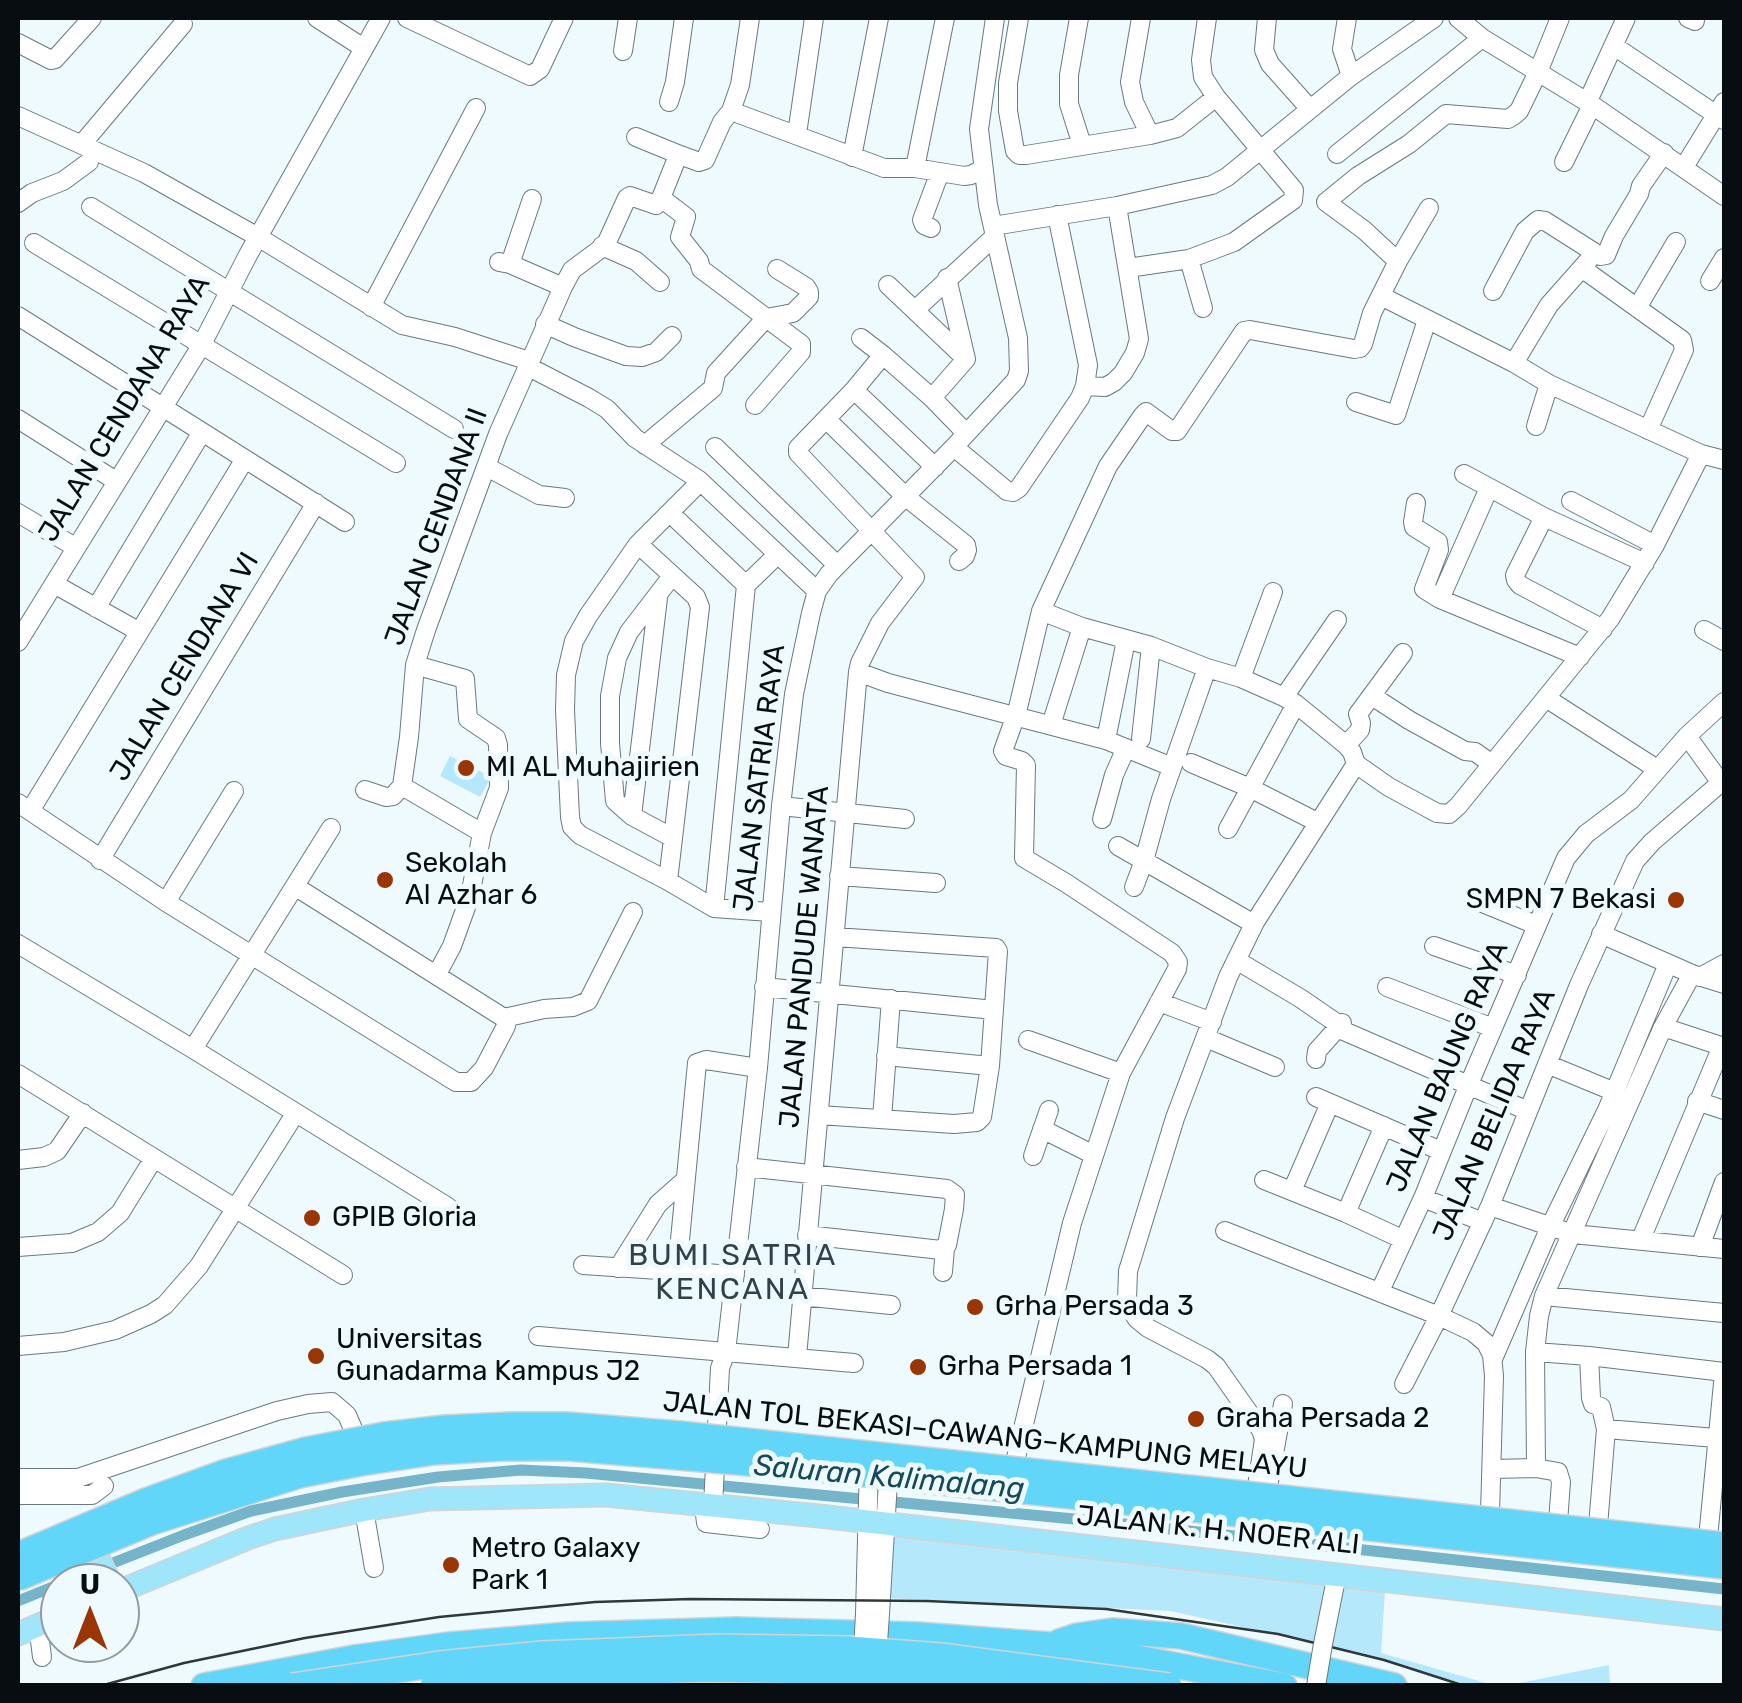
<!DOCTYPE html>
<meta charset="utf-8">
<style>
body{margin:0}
#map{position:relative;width:1742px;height:1703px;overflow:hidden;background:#effafe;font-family:Rubik,sans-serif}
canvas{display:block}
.frame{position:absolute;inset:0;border:20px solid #070d10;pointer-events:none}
.north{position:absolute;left:40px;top:1563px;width:100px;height:100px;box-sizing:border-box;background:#effafe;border:2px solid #929b9f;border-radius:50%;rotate:0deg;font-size:28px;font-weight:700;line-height:40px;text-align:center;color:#070d10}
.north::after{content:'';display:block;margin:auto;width:35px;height:45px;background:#9a3604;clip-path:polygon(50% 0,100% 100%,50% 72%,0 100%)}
</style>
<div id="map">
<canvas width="1742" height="1703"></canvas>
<div class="frame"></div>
<div class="north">U</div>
</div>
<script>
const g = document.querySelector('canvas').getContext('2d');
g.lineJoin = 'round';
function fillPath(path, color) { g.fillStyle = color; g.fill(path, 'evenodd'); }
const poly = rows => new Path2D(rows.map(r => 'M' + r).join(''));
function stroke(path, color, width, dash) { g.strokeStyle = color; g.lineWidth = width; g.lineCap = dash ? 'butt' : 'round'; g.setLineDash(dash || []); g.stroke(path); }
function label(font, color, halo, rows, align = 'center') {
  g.font = font + ' Rubik,sans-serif'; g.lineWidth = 10; g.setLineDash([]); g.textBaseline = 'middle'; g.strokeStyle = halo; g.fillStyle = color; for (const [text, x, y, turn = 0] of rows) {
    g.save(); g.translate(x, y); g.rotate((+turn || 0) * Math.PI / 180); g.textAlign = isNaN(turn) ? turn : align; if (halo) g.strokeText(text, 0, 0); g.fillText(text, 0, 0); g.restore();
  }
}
const green = poly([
 [450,756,491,777,480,797,440,776],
 [894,1525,1385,1591,1381,1653,1493,1685,1468,1685,1348,1651,1171,1611,888,1598],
 [1609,1665,1610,1685,1510,1685]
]);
const canal = poly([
 [62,1583,184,1535,251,1511,342,1492,438,1477,521,1470,586,1473,1106,1522,1724,1589],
 [18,1601,60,1584]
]);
const minor = poly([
 [317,18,362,47],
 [407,18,530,76,540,69,564,18],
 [1019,18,1008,83,1008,111,1015,151,1019,155,1026,155,1150,135,1177,128,1216,97],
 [1079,18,1069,75,1069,104,1082,145],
 [1141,18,1130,82,1134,102,1150,135],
 [1267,18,1264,50,1270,64,1310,109],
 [1347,18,1342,49,1351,76],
 [1458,18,1482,38,1592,105,1724,196],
 [1688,18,1695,21],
 [18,43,51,60,55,59,92,18],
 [1614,46,1724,120],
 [623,51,628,18],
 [669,102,675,82,684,18],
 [1587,103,1626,18],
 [731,111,884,168,915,168,964,176,971,175,983,169],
 [18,116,144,173,258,237,402,325,455,337,529,361],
 [797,134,814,18],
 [636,137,680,155],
 [82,144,183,24],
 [1337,154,1482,38],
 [852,157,879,18],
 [1564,162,1592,105],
 [1684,167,1724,102],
 [915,168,945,18],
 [661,198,686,217,680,237,699,261,701,269,801,344,801,352,755,405],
 [18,203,32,193,63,181,89,162],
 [91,207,454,429],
 [993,226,1117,206,1212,185,1227,177,1351,76,1434,18],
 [931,228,924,225,922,220,940,172],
 [34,243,396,463],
 [602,246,636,261,660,282],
 [1392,256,1364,230,1326,202,1358,176,1409,144,1446,114,1508,119,1513,116,1519,111,1538,72,1560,18],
 [1189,259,1203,308],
 [499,262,510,264,563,287],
 [510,264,532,199],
 [1128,268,1189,259,1234,242,1293,200,1294,190,1216,97,1203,77,1201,60,1207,18],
 [1583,269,1682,340,1684,350,1648,430],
 [1710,281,1724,258],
 [888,285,965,358],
 [1493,291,1525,231,1538,220,1545,221,1600,256,1606,255,1614,236,1639,194,1641,186,1664,153],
 [1381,296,1514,363,1549,384,1701,454,1724,460],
 [371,307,476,108],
 [1637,308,1676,242],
 [915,310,995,236],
 [18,316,345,522],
 [545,324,574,337,626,356,642,357,656,352,672,336],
 [861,338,883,355],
 [1514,363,1549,305,1588,261],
 [527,366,589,398,607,409,635,438,699,480,817,591],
 [1085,386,1105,387,1114,382,1123,373,1135,353,1139,339,1117,206],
 [854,390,935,467],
 [932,398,966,359,947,278],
 [1356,402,1396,415,1427,320],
 [18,419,116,481],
 [826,419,906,497,966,545,967,550,965,556,959,561],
 [1536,426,1549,384],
 [645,445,713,388,716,373,766,318,793,313,809,297,809,292,806,287,777,269],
 [715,447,837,565],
 [954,447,1007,491,1013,492,1019,488,1080,398,1085,386,1088,365,1057,215],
 [487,467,539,495,565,498],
 [1464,474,1544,517,1645,563],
 [700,482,638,544,588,616,574,641,566,675,565,710,570,817,572,827,580,835,668,881,714,908,770,912],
 [1571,501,1655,545],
 [1416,503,1413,522,1414,527,1438,542,1439,550,1424,589,1440,599,1580,657],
 [18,513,75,547],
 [670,513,746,585,714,908],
 [1544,517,1515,575,1516,580,1520,585,1603,629],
 [638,544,696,597,700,607,668,881],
 [672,576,629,632,617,658,610,696,610,743,615,801,632,816,673,838],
 [54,584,138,631],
 [746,585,778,554],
 [1440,599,1489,488],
 [96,608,202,432],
 [1041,611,1082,627,1151,646,1207,668],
 [1704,630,1724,641],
 [18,642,201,346,248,255,381,18],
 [415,665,465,679,468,719,496,738,498,745,499,788,482,833],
 [858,672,888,683,1106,740,1172,767],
 [1241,678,1284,697,1296,704,1346,745,1352,752,1356,764,1389,787,1437,813,1449,814,1458,806,1610,619,1655,545,1701,454],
 [1372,696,1409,720,1465,751,1475,752,1492,764],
 [1284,697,1337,620],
 [1546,698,1657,769],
 [1051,725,1082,627],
 [1687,736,1721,783],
 [1141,739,1151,646],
 [1106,740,1126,640],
 [1346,745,1360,730,1361,723,1358,714,1403,653],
 [1191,763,1250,788,1317,822],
 [402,786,482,833,470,896,452,946,437,974],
 [365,790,386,797,393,796,402,786,409,737,415,665,426,630,498,434,563,287,572,270,599,250,607,242,627,198,630,196,656,205,661,198,677,158,680,155,699,162,705,160,722,122,731,111,740,85,750,18],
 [18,803,166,902,456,1082,471,1082,484,1068,506,1026,506,1019,504,1018],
 [781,806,905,819],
 [30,811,245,459],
 [632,816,658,598],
 [1102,819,1114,775,1126,748],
 [1228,829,1296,704],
 [1118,846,1254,924],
 [100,860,316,503],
 [839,876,936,883],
 [296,887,504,1018,544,1009,573,1007,588,1001,633,912],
 [1134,887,1144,861,1161,799,1207,668,1241,678,1273,592],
 [166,902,234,791],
 [1480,902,1536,925],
 [1601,934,1692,974,1724,984],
 [18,944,193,1049,448,1207],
 [1434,946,1517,975],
 [1236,960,1300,998,1335,1022,1337,1028,1528,1111],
 [1700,977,1724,964],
 [764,987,994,1010],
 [1387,987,1493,1028],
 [1159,1002,1212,1022],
 [1663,1027,1724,1047],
 [1206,1038,1275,1067],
 [1028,1040,1121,1073],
 [193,1049,331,828],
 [886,1056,990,1066],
 [1316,1059,1317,1051,1342,1023],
 [1547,1064,1615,1092],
 [18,1074,343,1275],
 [1316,1097,1441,1151],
 [1697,1101,1724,1110],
 [819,1115,954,1124,977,1122,982,1117,990,1066,998,951,996,948,835,937],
 [882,1119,891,999],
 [1042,1129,1094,1155],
 [1033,1156,1049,1110],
 [18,1160,44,1157,57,1151,83,1113],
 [746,1167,947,1189,955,1195,954,1209,947,1245,941,1250,807,1235],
 [1264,1180,1346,1213,1404,1240],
 [1292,1191,1330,1103],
 [1423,1198,1483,1222],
 [1490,1206,1573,1234,1724,1249],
 [1346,1213,1384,1126],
 [1225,1231,1439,1316,1473,1332,1486,1343,1492,1355,1494,1376,1490,1513],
 [1641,1239,1722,1046],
 [18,1247,72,1243,98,1232,120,1213,154,1158],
 [1700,1247,1724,1182],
 [583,1265,735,1275],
 [618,1268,658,1204,684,1181],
 [677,1271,697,1063,706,1060,758,1068],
 [943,1272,945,1248],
 [1380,1291,1423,1198,1469,1084,1566,858,1586,834,1631,800,1687,736,1724,702],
 [801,1296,891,1305],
 [1544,1296,1724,1313],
 [538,1336,854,1363],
 [18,1346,64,1342,115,1330,151,1314,165,1305,199,1266,295,1114],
 [1535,1352,1589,1356,1724,1372],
 [1589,1356,1591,1398,1593,1404,1601,1407,1606,1429,1598,1526],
 [797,1357,858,672,860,663,880,623,915,577,798,453,798,448,854,390,883,355,932,398,966,433],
 [1493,1359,1550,1227,1607,1110,1668,964],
 [1404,1384,1439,1316,1490,1206,1579,985,1635,861,1652,842,1724,780],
 [1606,1429,1716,1438],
 [1015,1462,1072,1223,1121,1073,1177,969,1178,962,1172,953,1066,883,1024,858,1026,765,1022,761,1006,756,1003,751,1017,712,1041,611,1108,466,1143,415,1146,412,1172,431,1177,431,1244,331,1250,330,1354,349,1360,348,1363,344,1372,313,1398,261,1429,208],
 [1536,1468,1535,1352,1539,1316,1544,1296,1663,1027,1692,974],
 [1493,1469,1536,1468,1558,1472,1561,1482,1558,1522],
 [18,1478,78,1478,277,1411,308,1404,332,1402,347,1415,356,1436],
 [1257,1486,1264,1439,1261,1430,1216,1366,1207,1359,1148,1328,1137,1319,1131,1310,1127,1300,1128,1271,1175,1118,1228,977,1255,922,1356,764],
 [1268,1487,1283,1404],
 [18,1495,92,1495,104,1486],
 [704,1505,706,1523,760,1529],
 [713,1506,720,1368,726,1352,758,1068,781,806,794,694,811,613,817,591,829,574,954,447,1016,380,1019,371,1018,338,988,205,979,129,995,18],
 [364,1510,374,1568],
 [1708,1538,1724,1373],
 [865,1614,869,1464],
 [880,1614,889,1465],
 [38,1625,42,1657],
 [1323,1644,1337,1574]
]);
const major = poly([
 [86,1532,110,1583],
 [120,1591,248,1538,275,1529,364,1510,430,1499,606,1495,819,1516,1724,1619],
 [18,1634,60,1616]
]);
const highway = poly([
 [1059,1642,1077,1636,1112,1631,1181,1636,1394,1686],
 [204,1686,354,1658,449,1645,568,1635,737,1630,918,1635,1050,1645,1126,1656,1284,1686],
 [734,1686,759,1686]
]);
const tram = poly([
 [100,1686,184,1663,305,1638,439,1617,595,1602,690,1599,927,1601,1106,1609,1278,1634,1384,1660,1465,1686]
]);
const minorBridge = poly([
 [861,1686,865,1614],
 [875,1686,880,1614],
 [1316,1686,1323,1644]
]);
const highwayBridge = poly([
 [18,1555,146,1501,226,1472,306,1450,384,1435,445,1428,511,1425,567,1425,680,1434,1724,1545],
 [18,1578,152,1522,300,1475,361,1463,434,1452,502,1448,569,1448,810,1468,1724,1566],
 [292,1686,439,1664,542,1654,718,1647,849,1649,941,1656,1169,1686],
 [433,1686,575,1674,703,1669,867,1672,1039,1686]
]);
const markers = [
 [466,768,10,"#9a3604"],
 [385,880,10,"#9a3604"],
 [1676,900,10,"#9a3604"],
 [312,1218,10,"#9a3604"],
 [975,1307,10,"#9a3604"],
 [316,1356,10,"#9a3604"],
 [918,1367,10,"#9a3604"],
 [1196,1419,10,"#9a3604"],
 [451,1565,10,"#9a3604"]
];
const streetNames = [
 ["JALAN CENDANA RAYA",125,409,-59],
 ["JALAN CENDANA II",437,527,-70],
 ["JALAN CENDANA VI",185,667,-59],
 ["JALAN SATRIA RAYA",760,778,-83],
 ["JALAN PANDUDE WANATA",805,957,-85],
 ["JALAN BAUNG RAYA",1448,1067,-67],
 ["JALAN BELIDA RAYA",1495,1115,-67],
 ["JALAN TOL BEKASI–CAWANG–KAMPUNG MELAYU",985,1436,6],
 ["JALAN K. H. NOER ALI",1218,1531,6]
];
const poiNames = [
 ["MI AL Muhajirien",486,768],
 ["Sekolah",405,864],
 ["Al Azhar 6",405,896],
 ["SMPN 7 Bekasi",1656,900,"right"],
 ["GPIB Gloria",332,1218],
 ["Grha Persada 3",995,1307],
 ["Universitas",336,1340],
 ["Gunadarma Kampus J2",336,1372],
 ["Grha Persada 1",938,1367],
 ["Graha Persada 2",1216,1419],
 ["Metro Galaxy",471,1549],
 ["Park 1",471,1581]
];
const neighbourhoodNames = [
 ["BUMI SATRIA",733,1256],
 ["KENCANA",733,1290]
];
const waterNames = [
 ["Saluran Kalimalang",889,1478,5]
];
fillPath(green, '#b5e8fa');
stroke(canal, '#75b4c9', 11);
stroke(minor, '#687a80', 20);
stroke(major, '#d2d3d4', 25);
stroke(highway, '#d2d3d4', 28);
stroke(minor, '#fff', 18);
stroke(major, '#a0e6fb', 22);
stroke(highway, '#61d6f9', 25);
stroke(tram, '#31383b', 2.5);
stroke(minorBridge, '#687a80', 20, []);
stroke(highwayBridge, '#d2d3d4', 28, []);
stroke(minorBridge, '#fff', 18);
stroke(highwayBridge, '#61d6f9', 25);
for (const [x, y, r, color] of markers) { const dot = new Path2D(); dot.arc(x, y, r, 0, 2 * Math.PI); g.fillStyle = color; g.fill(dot); stroke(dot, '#effafe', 4); }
label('28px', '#070d10', '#effafe', streetNames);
label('28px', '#070d10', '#effafe', poiNames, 'left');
g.letterSpacing = '2.5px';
label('30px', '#314147', '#effafe', neighbourhoodNames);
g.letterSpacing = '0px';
label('italic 30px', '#144b5a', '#effafe', waterNames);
</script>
